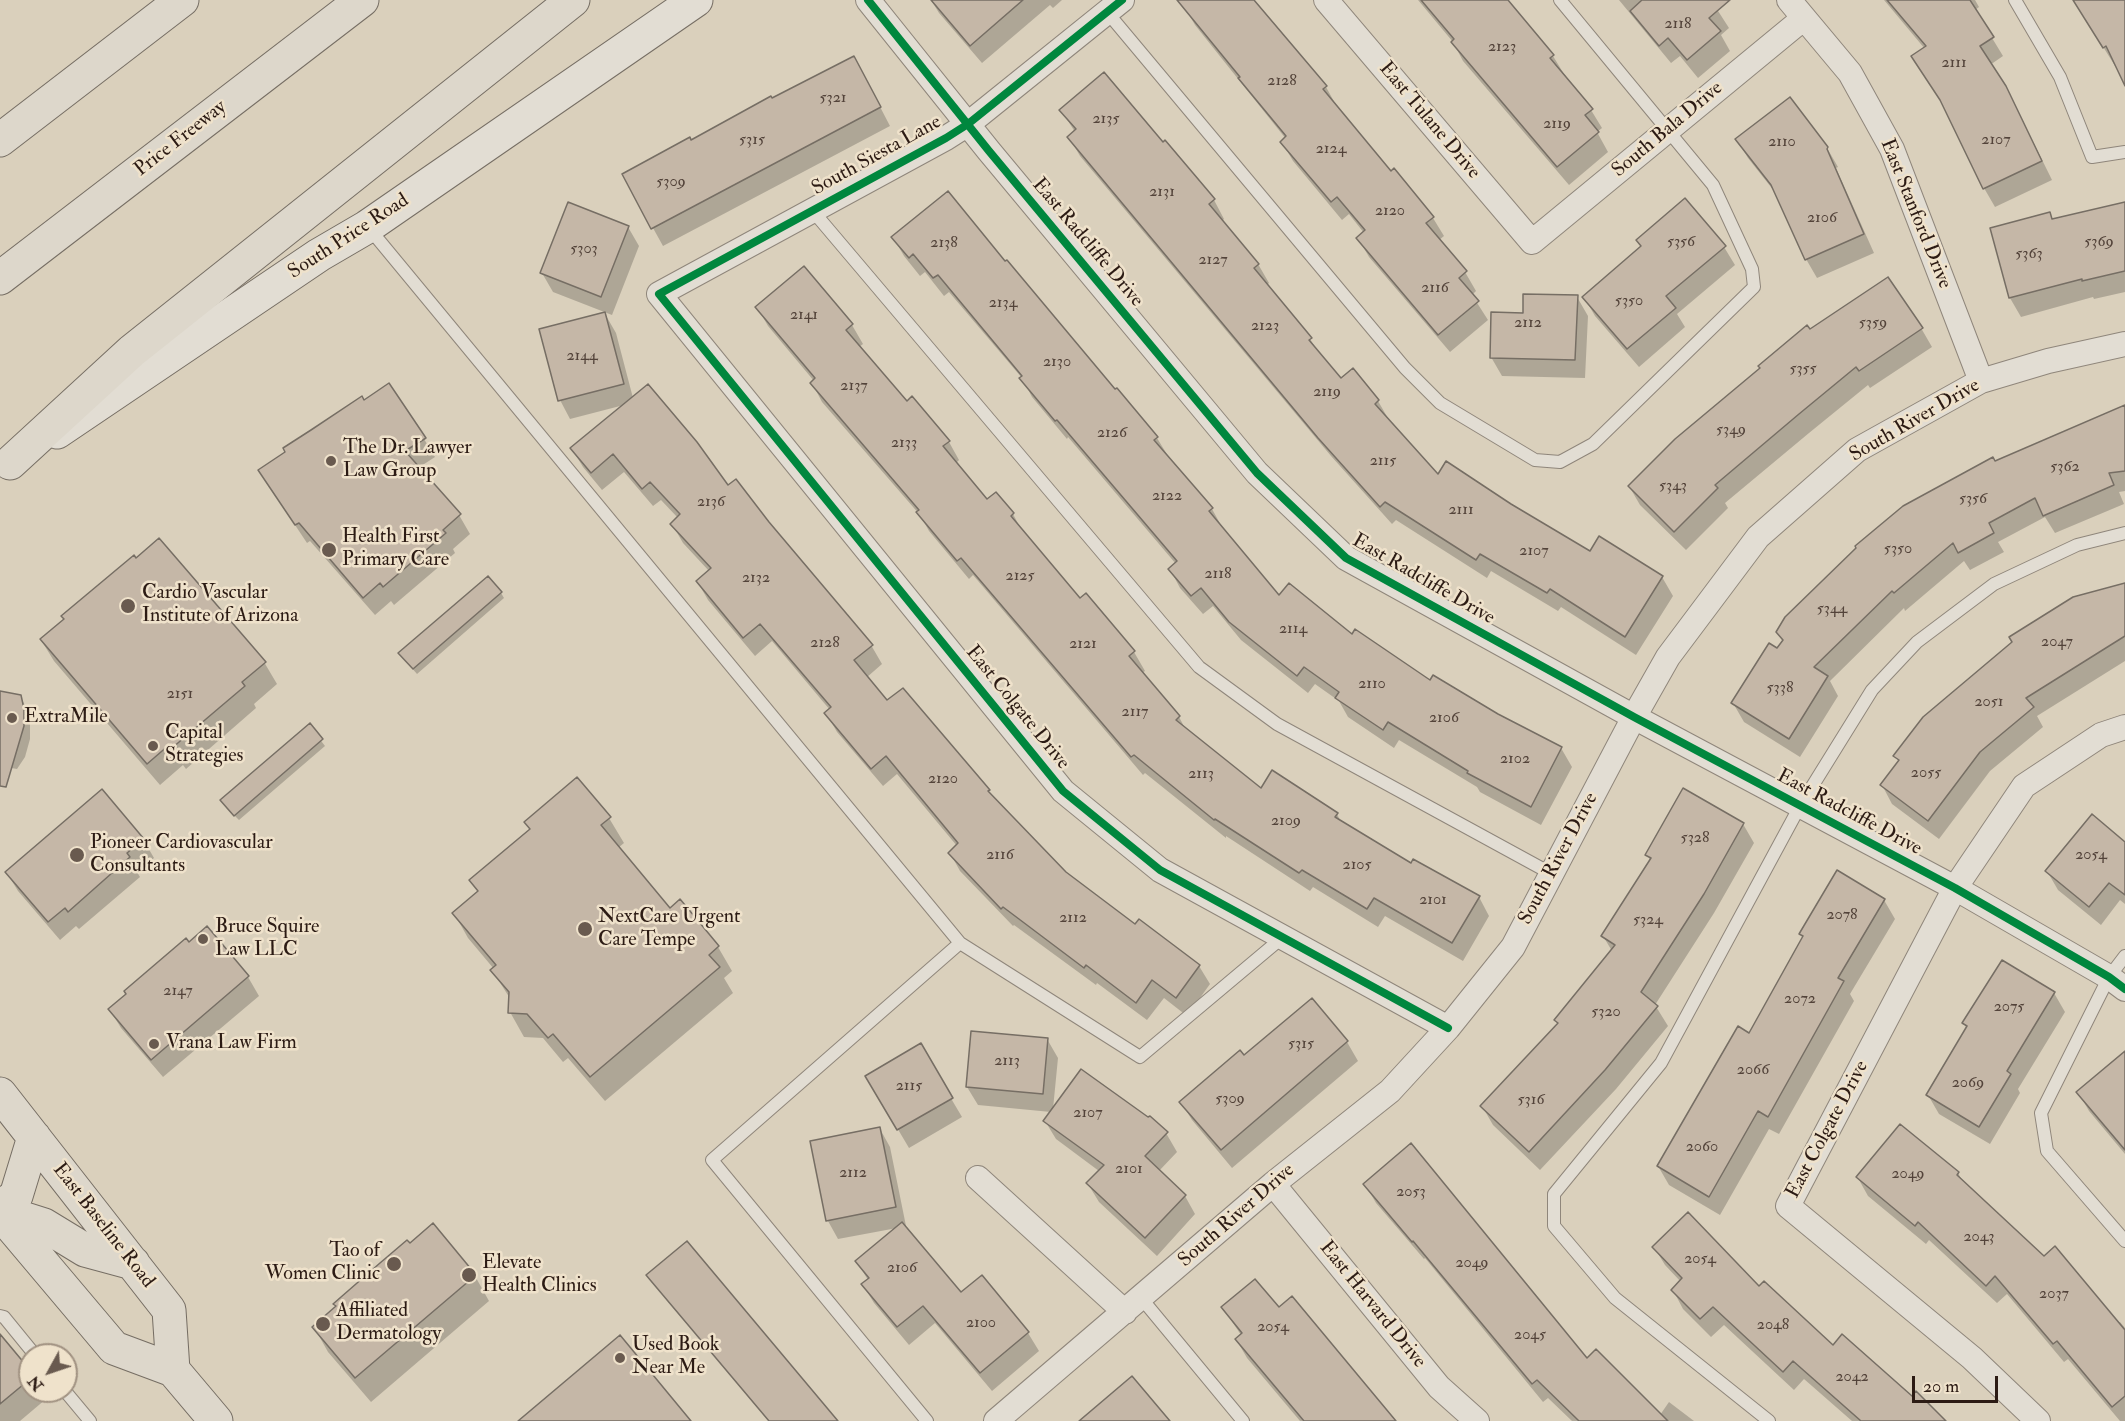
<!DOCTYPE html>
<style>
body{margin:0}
#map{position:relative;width:2125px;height:1421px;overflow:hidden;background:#dad0bc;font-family:"IM FELL Double Pica",serif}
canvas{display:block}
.north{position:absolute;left:18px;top:1343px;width:60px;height:60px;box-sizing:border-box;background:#efe2cb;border:2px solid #a19282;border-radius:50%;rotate:230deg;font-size:16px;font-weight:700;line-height:24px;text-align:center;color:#2c1b14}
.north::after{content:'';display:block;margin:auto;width:21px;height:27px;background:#695a4f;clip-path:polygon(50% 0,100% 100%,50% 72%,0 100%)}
.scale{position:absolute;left:1912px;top:1376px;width:86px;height:27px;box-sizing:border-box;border:3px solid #2c1b14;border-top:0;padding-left:8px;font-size:18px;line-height:21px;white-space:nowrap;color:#2c1b14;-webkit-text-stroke:4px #efe2cb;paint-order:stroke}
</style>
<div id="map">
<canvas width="2125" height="1421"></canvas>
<div class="north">N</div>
<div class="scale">20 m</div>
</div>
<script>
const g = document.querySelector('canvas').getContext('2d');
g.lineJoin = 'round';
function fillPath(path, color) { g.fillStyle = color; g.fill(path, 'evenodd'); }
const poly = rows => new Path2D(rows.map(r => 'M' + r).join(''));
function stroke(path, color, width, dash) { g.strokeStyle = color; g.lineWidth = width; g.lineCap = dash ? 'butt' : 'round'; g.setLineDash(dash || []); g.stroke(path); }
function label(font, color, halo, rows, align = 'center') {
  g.font = font + ' "IM FELL Double Pica",serif'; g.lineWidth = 5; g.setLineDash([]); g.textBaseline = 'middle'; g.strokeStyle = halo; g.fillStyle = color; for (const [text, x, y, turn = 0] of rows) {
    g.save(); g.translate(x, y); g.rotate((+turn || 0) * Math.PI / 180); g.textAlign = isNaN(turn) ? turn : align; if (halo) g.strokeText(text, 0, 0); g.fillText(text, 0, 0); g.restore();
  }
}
const shadow = poly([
 [931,0,1062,0,1053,8,1050,5,982,63,939,13],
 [1191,0,1252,0,1326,87,1336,105,1391,173,1433,218,1444,236,1439,240,1465,272,1476,291,1472,295,1488,320,1450,352,1369,257,1358,238,1364,233,1349,214,1342,220,1293,161,1282,142,1286,139,1195,25,1184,6],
 [1418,0,1493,0,1522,19,1553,56,1564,74,1591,110,1602,128,1597,132,1608,152,1569,185,1463,61,1453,42],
 [1619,0,1711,0,1729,28,1721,35,1730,51,1698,78,1680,56,1671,63],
 [1884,0,1975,0,1979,7,1975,10,2003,56,1990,65,2016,107,2052,180,1995,207,1984,188,1925,49],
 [2074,0,2125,0,2125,83,2117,65,2115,66],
 [864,76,890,126,663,246,653,228,691,142],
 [1061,110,1162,144,1165,142,1214,200,1224,219,1222,221,1258,264,1269,283,1266,286,1310,339,1320,355,1341,380,1353,371,1378,401,1389,420,1438,476,1510,506,1590,553,1600,538,1662,577,1673,596,1636,655,1561,607,1558,611,1491,571,1487,578,1396,520,1392,524,1331,456,1080,156,1069,137,1075,132],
 [1737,140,1827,148,1838,167,1836,168,1874,253,1817,278,1806,259,1778,196,1748,158],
 [2125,204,2125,292,2094,299,2093,297,2021,317,2010,298,1991,229,2049,214,2053,220],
 [628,227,639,246,612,315,553,292,542,273],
 [893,237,1005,263,1157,438,1168,456,1212,509,1222,527,1279,598,1352,636,1430,682,1561,748,1572,767,1541,825,1480,792,1477,787,1399,740,1394,748,1348,717,1339,701,1315,684,1308,693,1241,640,1213,606,1203,614,1180,588,1170,569,1176,564,1068,437,1067,439,1032,397,1022,378,949,292,944,296,925,272,920,276,904,256],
 [1724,247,1735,265,1677,314,1685,327,1639,367,1595,316,1584,297],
 [804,268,852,325,863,344,859,347,906,403,949,442,959,460,956,463,987,501,995,494,1013,514,1022,531,1079,600,1086,595,1134,652,1145,671,1142,673,1179,717,1186,730,1261,790,1337,814,1342,824,1412,865,1479,897,1489,916,1463,961,1385,916,1378,927,1313,887,1310,891,1226,836,1226,838,1145,773,1143,775,973,575,969,579,929,531,920,515,822,402,812,383,814,381,768,326,757,307],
 [1577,297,1588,316,1585,378,1502,376,1491,357,1525,315],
 [605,314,616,333,633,398,768,523,871,645,882,664,866,678,887,703,988,791,993,798,1065,874,1136,926,1199,966,1210,984,1187,1016,1164,998,1147,1020,1097,983,1096,985,1014,925,1013,926,960,871,950,853,957,846,897,774,883,786,837,732,826,713,830,710,772,641,755,656,708,600,697,581,709,571,683,543,672,524,678,518,661,500,653,506,624,472,602,490,583,467,572,449,624,405,570,419,560,400],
 [1921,328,1932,347,1870,388,1868,385,1809,433,1725,503,1728,508,1686,550,1640,505,1629,486,1810,331],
 [364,402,424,439,435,457,418,468,459,515,470,534,453,549,455,553,394,605,391,601,375,615,310,541,307,543,271,489],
 [2125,409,2125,491,2119,492,2124,504,2055,533,2045,517,1998,542,2004,552,1970,570,1964,561,1905,611,1904,608,1830,681,1838,696,1800,757,1744,722,1733,703,1783,642,1777,632,1995,462],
 [2125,585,2125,661,2037,716,2043,727,1990,771,1939,839,1892,804,1882,785,1899,762,1895,756],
 [501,593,504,598,417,674,404,659],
 [41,640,264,662,277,684,254,704,256,708,186,769,183,765,160,785,54,661],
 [0,693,20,696,27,709,30,723,30,739,25,757,17,769,0,766],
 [309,725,325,746,239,820,225,806],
 [609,818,624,843,618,848,670,910,718,947,732,971,724,978,733,993,605,1101,568,1058,563,1062,543,1038,524,1037,510,1012,511,1000,492,970,494,969,468,938,454,913,478,892,471,880],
 [1743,824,1754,843,1714,913,1655,1005,1668,1026,1616,1089,1540,1170,1493,1125,1482,1106,1558,1025,1555,1020,1612,951,1603,936,1651,861,1647,855],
 [143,839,154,858,137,872,140,877,79,929,76,926,60,940,18,891,7,873],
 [2125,844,2125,904,2120,900,2101,925,2058,890,2047,871],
 [1884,900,1895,919,1850,994,1854,1001,1779,1134,1769,1129,1720,1215,1669,1185,1658,1166,1750,1035,1803,938,1800,934],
 [206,928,248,977,259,996,163,1077,121,1028,110,1010],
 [2054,993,2065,1012,2018,1089,2020,1093,1990,1144,1939,1114,1928,1095,1967,1029,1964,1023],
 [1312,1000,1347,1042,1358,1061,1232,1168,1192,1120,1181,1102,1244,1057],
 [1047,1039,1058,1058,1053,1109,1166,1133,1177,1152,1159,1171,1185,1196,1195,1214,1157,1256,1099,1202,1088,1184,1099,1171,1056,1139,1045,1121,1051,1112,978,1105,967,1087],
 [920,1046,962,1117,909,1148,867,1077],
 [2125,1062,2125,1154,2089,1111,2078,1092],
 [880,1129,890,1147,906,1226,903,1227,960,1295,1028,1333,1039,1351,992,1391,935,1323,909,1345,874,1303,863,1285,868,1280,857,1262,897,1228,838,1239,828,1221,812,1142],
 [1958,1173,1964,1184,2118,1324,2120,1322,2125,1328,2125,1421,2120,1421,2068,1359,2064,1362,2007,1294,1997,1303,1929,1240,1926,1244,1868,1196,1858,1178],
 [1365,1184,1587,1361,1660,1415,1669,1402,1694,1421,1572,1421,1548,1398,1543,1402,1425,1258,1424,1259,1376,1203],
 [433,1226,475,1276,489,1301,371,1402,328,1352,314,1327],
 [1654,1247,1759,1288,1833,1347,1944,1421,1852,1421,1804,1379,1794,1390,1724,1325,1711,1337,1683,1309,1673,1290,1681,1282,1665,1265],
 [1223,1308,1278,1309,1394,1421,1300,1421,1247,1358,1236,1339,1241,1335],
 [0,1338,30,1372,30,1391,42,1391,46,1399,20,1421,0,1421]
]);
const building = poly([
 [931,0,1023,0,970,46,931,0],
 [1177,0,1254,0,1327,86,1323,89,1391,171,1394,168,1434,217,1426,223,1467,271,1459,278,1479,301,1438,335,1356,238,1365,230,1337,197,1331,202,1280,142,1286,136,1238,78,1240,77,1177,0],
 [1421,0,1508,0,1554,55,1550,58,1593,109,1585,115,1599,132,1557,167,1451,42,1454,39,1421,0],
 [1642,0,1730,0,1709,18,1721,31,1687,60,1668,38,1659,46,1630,11,1642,0],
 [1887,0,1970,0,1994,37,1980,46,2006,86,2042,161,1983,189,1940,100,1911,56,1926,46,1887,0],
 [2073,0,2125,0,2125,86,2106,46,2103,48,2073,0],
 [854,56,881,107,651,229,622,174,690,137,691,140,771,96,772,98,854,56],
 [1104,72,1163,142,1165,140,1215,199,1209,204,1259,264,1254,268,1312,338,1309,340,1341,378,1353,368,1379,400,1375,404,1438,474,1446,461,1511,504,1590,551,1599,536,1663,576,1625,637,1550,589,1547,593,1480,554,1476,560,1385,502,1380,507,1318,438,1067,137,1076,129,1059,110,1104,72],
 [1790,97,1828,147,1827,149,1864,234,1805,260,1771,185,1735,139,1790,97],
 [948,191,1005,261,1007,260,1115,389,1117,388,1158,437,1154,440,1213,508,1209,511,1279,595,1289,583,1352,634,1355,629,1430,680,1433,675,1498,714,1562,747,1531,807,1467,773,1468,771,1388,722,1383,730,1335,698,1339,692,1304,667,1297,676,1229,622,1201,588,1191,596,1168,569,1177,561,1057,420,1055,421,1019,378,1022,376,938,275,933,278,913,254,909,258,891,237,948,191],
 [1685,198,1726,246,1666,296,1676,308,1627,349,1582,297,1641,246,1636,240,1685,198],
 [568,202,629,226,601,297,540,273,568,202],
 [2125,202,2125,271,2082,281,2082,279,2009,298,1990,228,2050,212,2052,219,2125,202],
 [804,266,853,324,846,330,907,401,912,396,950,441,943,446,987,499,996,492,1014,513,1011,516,1080,598,1086,593,1135,651,1129,656,1180,716,1176,720,1261,788,1272,770,1338,813,1335,817,1411,863,1413,859,1480,896,1452,943,1374,898,1367,909,1302,870,1299,873,1215,819,1214,820,1134,755,1131,757,961,558,957,561,916,512,919,510,810,383,815,378,755,307,804,266],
 [1888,277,1923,328,1859,371,1856,367,1799,414,1715,485,1718,488,1674,532,1628,486,1675,439,1760,368,1758,366,1807,325,1810,329,1888,277],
 [1523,294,1578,295,1575,360,1490,358,1491,312,1523,313,1523,294],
 [605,312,624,384,558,401,539,329,605,312],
 [389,383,426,438,405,451,461,514,443,530,446,533,383,587,380,583,363,598,299,523,295,525,258,470,285,452,283,448,311,430,362,396,364,400,389,383],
 [648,384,697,442,728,485,736,479,769,522,873,645,854,660,887,700,903,688,990,790,988,791,1066,872,1135,924,1139,919,1200,965,1176,998,1152,980,1136,1003,1086,965,1084,968,1003,907,1001,909,948,853,958,843,886,756,871,769,824,713,831,707,760,624,743,638,696,581,711,568,670,524,680,514,650,482,642,489,613,454,591,473,570,448,648,384],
 [2125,405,2125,471,2109,473,2114,485,2043,516,2035,498,1989,523,1994,533,1958,553,1953,543,1894,593,1892,591,1814,667,1828,676,1789,739,1731,703,1769,643,1777,648,1783,640,1776,632,1785,617,1856,548,1855,546,1903,506,1993,457,1995,461,2125,405],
 [159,538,266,662,242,682,245,686,219,708,172,748,169,745,147,764,40,639,64,619,61,616,134,555,136,558,159,538],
 [488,576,502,592,413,669,398,653,488,576],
 [2125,583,2125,636,2026,698,2034,707,1980,752,1928,821,1880,785,1899,760,1893,756,1923,717,2012,642,2009,637,2073,597,2125,583],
 [0,691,21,695,24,709,24,726,6,787,0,786,0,691],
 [310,723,323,739,234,816,220,800,310,723],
 [577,777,611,817,601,825,670,908,680,899,719,946,709,955,720,967,590,1077,553,1034,548,1038,527,1014,508,1013,509,992,490,970,496,965,452,913,478,891,469,880,530,829,524,822,577,777],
 [1683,788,1744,823,1704,894,1641,992,1658,1006,1605,1070,1529,1152,1480,1106,1558,1023,1554,1020,1615,945,1601,936,1651,858,1645,855,1683,788],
 [102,789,144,839,127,853,130,857,68,912,65,908,48,922,5,872,102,789],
 [2092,814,2125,842,2125,895,2109,883,2089,907,2045,871,2092,814],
 [1837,870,1885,899,1838,978,1844,981,1768,1117,1758,1111,1709,1197,1657,1166,1738,1026,1749,1033,1803,936,1799,934,1837,870],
 [207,926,249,976,151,1060,108,1009,126,994,124,991,186,938,189,942,207,926],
 [2002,960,2055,992,2007,1071,2011,1074,1979,1127,1926,1095,1967,1026,1962,1023,2002,960],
 [1312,998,1348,1041,1221,1150,1179,1102,1240,1050,1244,1055,1312,998],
 [971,1031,1048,1038,1043,1094,966,1087,971,1031],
 [921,1043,953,1098,897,1130,865,1076,921,1043],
 [2125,1051,2125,1150,2076,1092,2125,1051],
 [1081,1069,1148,1117,1150,1116,1168,1132,1145,1156,1186,1195,1145,1238,1086,1183,1104,1165,1043,1121,1081,1069],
 [1900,1124,1959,1172,1957,1175,2044,1256,2055,1246,2125,1330,2125,1396,2112,1407,2057,1341,2053,1344,1995,1276,1986,1286,1918,1222,1915,1226,1856,1177,1900,1124],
 [880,1127,896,1207,826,1221,810,1141,880,1127],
 [1411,1143,1587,1358,1596,1349,1668,1421,1579,1421,1537,1380,1532,1384,1413,1241,1412,1242,1363,1184,1411,1143],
 [1688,1212,1759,1286,1764,1281,1833,1345,1842,1334,1912,1396,1916,1391,1946,1421,1861,1421,1793,1361,1783,1372,1713,1307,1700,1319,1671,1290,1682,1278,1652,1247,1688,1212],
 [902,1222,961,1292,982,1275,1029,1332,980,1373,923,1306,897,1327,861,1284,869,1278,855,1261,902,1222],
 [433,1223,476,1275,355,1378,312,1327,336,1306,333,1304,380,1263,407,1240,410,1243,433,1223],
 [687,1241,838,1421,769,1421,646,1275,687,1241],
 [1255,1279,1279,1307,1292,1296,1396,1421,1304,1421,1235,1339,1242,1333,1221,1307,1255,1279],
 [0,1334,30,1370,30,1379,0,1404,0,1334],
 [620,1335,691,1421,518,1421,620,1335],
 [1132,1376,1170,1421,1079,1421,1132,1376]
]);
const service = poly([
 [2015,0,2060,77,2092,157,2125,152],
 [1107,12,1405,368,1440,403,1535,460,1560,462,1593,444,1754,287,1752,269,1713,185,1560,0],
 [812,210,1199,667,1277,724,1552,874],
 [368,227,960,943,1140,1057,1283,937],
 [2125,956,2109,977,2041,1113,2047,1151,2125,1241],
 [1142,1299,1243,1421],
 [0,1316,4,1317,35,1355],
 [65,1391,90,1421],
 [927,1421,712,1160,960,943],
 [1769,1421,1615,1298,1554,1226,1554,1194,1661,1063,1800,806,1872,690,1917,642,1994,584,2077,545,2125,533]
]);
const minor = poly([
 [868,0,989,151,1257,473,1346,558,1634,717,1955,888,2109,977,2125,989],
 [1122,0,968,124,946,138,659,294,1063,791,1160,870,1448,1028],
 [1326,0,1532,242,1804,18],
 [1789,0,1850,73,1892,149,1981,381],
 [978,1178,1125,1312],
 [1273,1184,1439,1387,1477,1421],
 [996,1421,1273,1184,1390,1091,1448,1028,1513,947,1634,717,1668,657,1758,537,1857,450,1981,381,2048,361,2125,344],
 [2038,1421,1972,1358,1788,1206,1955,888,2024,786,2101,735,2125,727]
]);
const secondary = poly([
 [57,432,319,255,367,227,696,0]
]);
const primary = poly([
 [0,1094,169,1310,173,1370],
 [0,1207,16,1196,34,1137],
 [0,1211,44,1225,85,1250,133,1263],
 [0,1213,114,1348,173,1370,216,1421]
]);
const motorway = poly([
 [0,140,182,0],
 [0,278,362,0],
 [10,463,132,351,573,0]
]);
const cycleway = poly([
 [868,0,989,151,1257,473,1346,558,1634,717,1955,888,2109,977,2125,989],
 [1122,0,968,124,946,138,659,294,1063,791,1160,870,1448,1028]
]);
const markers = [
 [331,461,6,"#695a4f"],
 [329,550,8,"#695a4f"],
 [128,606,8,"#695a4f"],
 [12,718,6,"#695a4f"],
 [153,746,6,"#695a4f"],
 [77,855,8,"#695a4f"],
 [585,929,8,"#695a4f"],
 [203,939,6,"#695a4f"],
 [154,1044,6,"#695a4f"],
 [394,1264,8,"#695a4f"],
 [469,1275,8,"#695a4f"],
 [323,1324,8,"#695a4f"],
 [620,1358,6,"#695a4f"]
];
const numberNames = [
 ["2118",1678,25],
 ["2123",1502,48],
 ["2111",1954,64],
 ["2128",1282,82],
 ["5321",833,99],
 ["2135",1106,120],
 ["2119",1557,125],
 ["5315",752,141],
 ["2107",1996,141],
 ["2110",1782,143],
 ["2124",1331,150],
 ["5309",671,183],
 ["2131",1162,193],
 ["2120",1390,212],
 ["2106",1822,219],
 ["5356",1681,243],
 ["5369",2099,243],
 ["2138",944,244],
 ["5303",584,250],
 ["5363",2029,255],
 ["2127",1213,261],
 ["2116",1435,289],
 ["5350",1629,302],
 ["2134",1003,304],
 ["2141",804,316],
 ["2112",1528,324],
 ["5359",1873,324],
 ["2123",1265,327],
 ["2144",582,357],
 ["2130",1057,363],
 ["5355",1803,370],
 ["2137",854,387],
 ["2119",1327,393],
 ["5349",1731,431],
 ["2126",1112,434],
 ["2133",904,444],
 ["2115",1383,462],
 ["5362",2065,468],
 ["5343",1673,487],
 ["2122",1167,497],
 ["5356",1973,500],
 ["2136",711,503],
 ["2111",1461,511],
 ["5350",1898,550],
 ["2107",1534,552],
 ["2118",1218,575],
 ["2125",1020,577],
 ["2132",756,579],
 ["5344",1832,610],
 ["2114",1293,630],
 ["2047",2057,643],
 ["2128",825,644],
 ["2121",1083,645],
 ["2110",1372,685],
 ["5338",1780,689],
 ["2151",180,695],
 ["2051",1989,703],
 ["2117",1135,713],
 ["2106",1444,719],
 ["2102",1515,760],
 ["2055",1926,774],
 ["2113",1201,775],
 ["2120",943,780],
 ["2109",1286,822],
 ["5328",1695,839],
 ["2116",1000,856],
 ["2054",2091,856],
 ["2105",1357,866],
 ["2101",1433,901],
 ["2078",1842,916],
 ["2112",1073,919],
 ["5324",1648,921],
 ["2147",178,992],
 ["2072",1800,1000],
 ["2075",2009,1008],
 ["5320",1606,1013],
 ["5315",1301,1045],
 ["2113",1007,1062],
 ["2066",1753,1071],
 ["2069",1968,1084],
 ["2115",909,1087],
 ["5309",1230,1100],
 ["5316",1531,1101],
 ["2107",1088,1114],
 ["2060",1702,1148],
 ["2101",1129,1170],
 ["2112",853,1174],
 ["2049",1908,1175],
 ["2053",1411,1193],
 ["2043",1979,1238],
 ["2054",1700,1260],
 ["2049",1472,1264],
 ["2106",902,1269],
 ["2037",2054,1295],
 ["2100",981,1324],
 ["2048",1773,1326],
 ["2054",1273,1328],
 ["2045",1530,1336],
 ["2042",1852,1378]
];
const streetNames = [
 ["East Tulane Drive",1429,121,50],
 ["South Bala Drive",1668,130,-40],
 ["Price Freeway",181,139,-38],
 ["South Siesta Lane",877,156,-29],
 ["East Stanford Drive",1915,214,68],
 ["South Price Road",349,237,-33],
 ["East Radcliffe Drive",1087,243,50],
 ["South River Drive",1915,421,-30],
 ["East Radcliffe Drive",1423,580,30],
 ["East Colgate Drive",1017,708,51],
 ["East Radcliffe Drive",1849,813,28],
 ["South River Drive",1559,859,-62],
 ["East Colgate Drive",1828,1130,-62],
 ["South River Drive",1237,1216,-41],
 ["East Baseline Road",103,1226,52],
 ["East Harvard Drive",1372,1305,51]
];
const poiNames = [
 ["The Dr. Lawyer",343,449],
 ["Law Group",343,472],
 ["Health First",342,538],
 ["Primary Care",342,561],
 ["Cardio Vascular",142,594],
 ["Institute of Arizona",142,617],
 ["ExtraMile",24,718],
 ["Capital",165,734],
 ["Strategies",165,757],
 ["Pioneer Cardiovascular",90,844],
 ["Consultants",90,867],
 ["NextCare Urgent",598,918],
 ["Care Tempe",598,941],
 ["Bruce Squire",215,928],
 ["Law LLC",215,951],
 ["Vrana Law Firm",166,1044],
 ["Tao of",380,1252,"right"],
 ["Women Clinic",380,1275,"right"],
 ["Elevate",482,1264],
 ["Health Clinics",482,1287],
 ["Affiliated",336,1312],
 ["Dermatology",336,1335],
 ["Used Book",632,1346],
 ["Near Me",632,1369]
];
fillPath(shadow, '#0003');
fillPath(building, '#c5b7a7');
stroke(building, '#766e64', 1.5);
stroke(service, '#8f867b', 14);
stroke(minor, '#8f867b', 26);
stroke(secondary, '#766e64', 35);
stroke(primary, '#766e64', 35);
stroke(motorway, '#766e64', 35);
stroke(service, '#e2ddd3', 12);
stroke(minor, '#e2ddd3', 24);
stroke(secondary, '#e2ddd3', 33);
stroke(primary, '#ddd7cb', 33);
stroke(motorway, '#ddd7cb', 33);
stroke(cycleway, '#00873e', 8);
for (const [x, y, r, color] of markers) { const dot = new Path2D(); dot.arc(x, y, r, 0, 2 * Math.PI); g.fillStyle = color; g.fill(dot); stroke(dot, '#efe2cb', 2); }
label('16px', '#53433a', null, numberNames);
label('20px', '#2c1b14', '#efe2cb', streetNames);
label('20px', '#2c1b14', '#efe2cb', poiNames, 'left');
</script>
